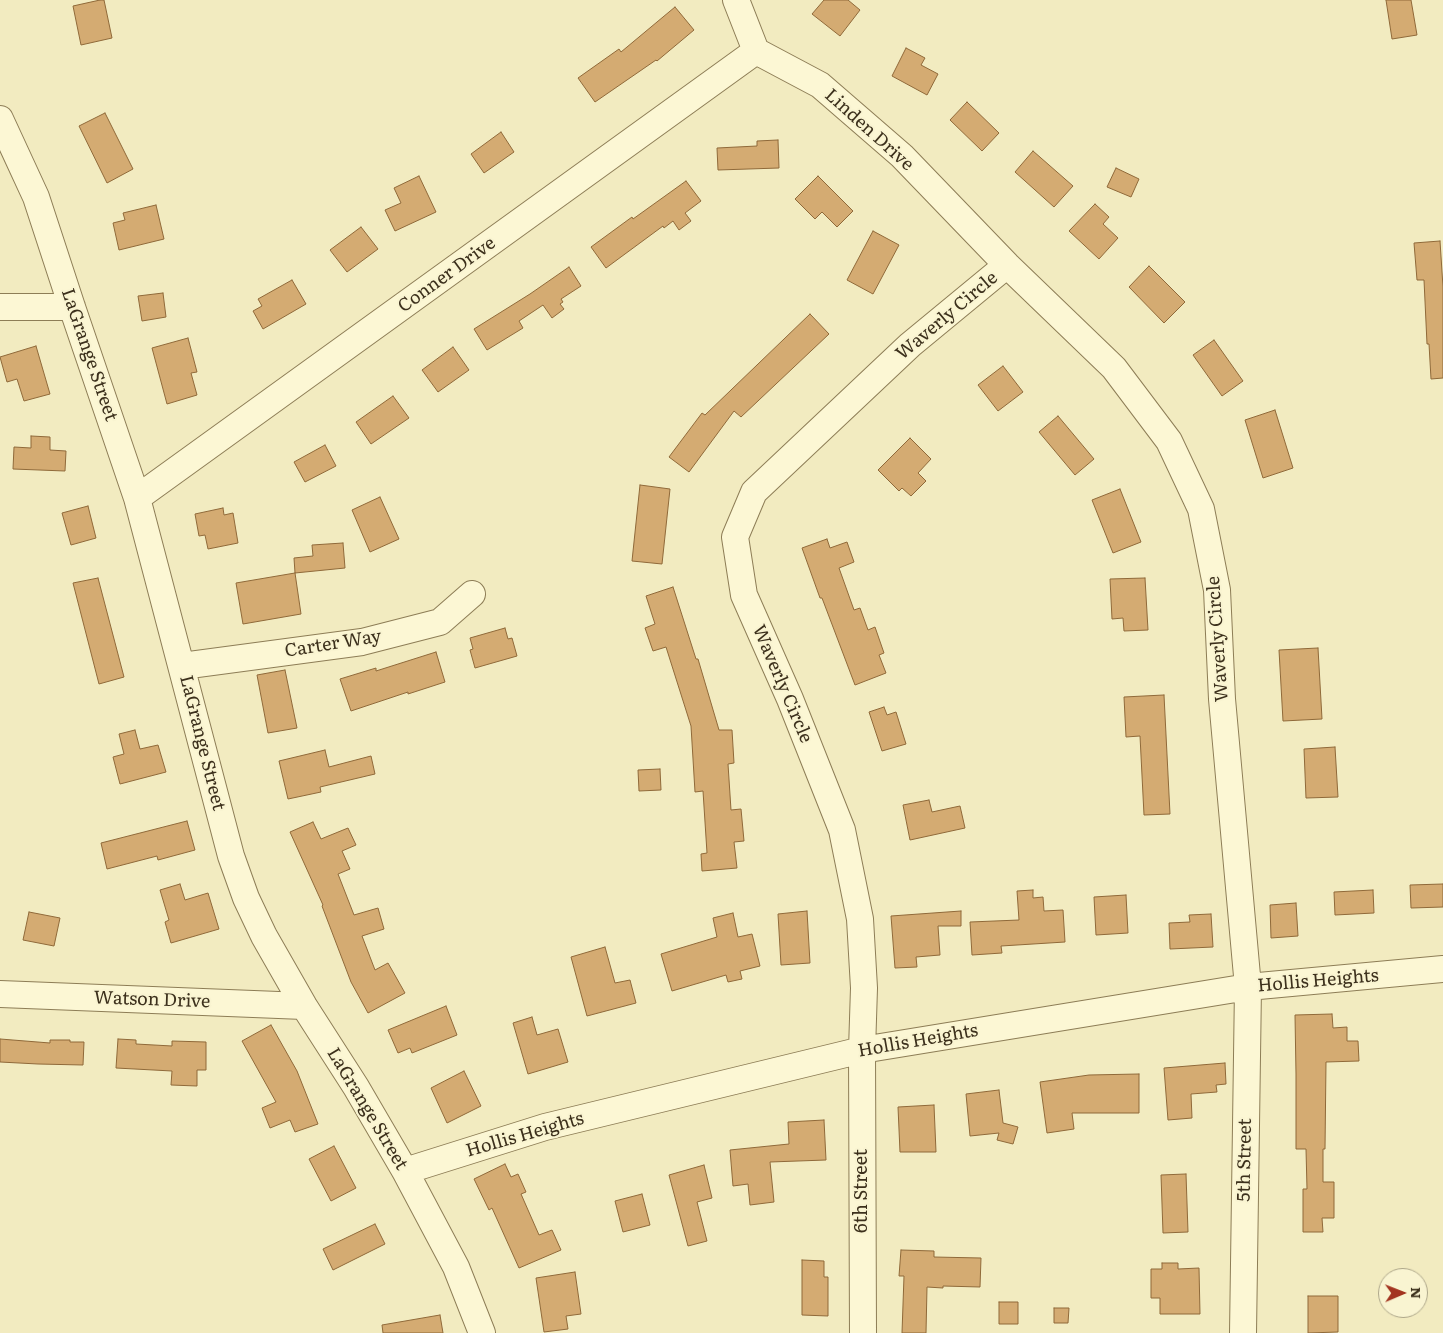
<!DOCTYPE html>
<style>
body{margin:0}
#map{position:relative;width:1443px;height:1333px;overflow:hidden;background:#f2ebc0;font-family:Literata,serif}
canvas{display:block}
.north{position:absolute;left:1378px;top:1268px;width:50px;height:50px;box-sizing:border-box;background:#f9f4d1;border:1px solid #ada689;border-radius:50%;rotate:89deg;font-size:14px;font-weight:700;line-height:20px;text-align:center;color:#3c301c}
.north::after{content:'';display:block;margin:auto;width:18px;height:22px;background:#a33420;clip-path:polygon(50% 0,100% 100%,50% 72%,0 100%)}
</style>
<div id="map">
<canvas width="1443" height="1333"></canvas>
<div class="north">N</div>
</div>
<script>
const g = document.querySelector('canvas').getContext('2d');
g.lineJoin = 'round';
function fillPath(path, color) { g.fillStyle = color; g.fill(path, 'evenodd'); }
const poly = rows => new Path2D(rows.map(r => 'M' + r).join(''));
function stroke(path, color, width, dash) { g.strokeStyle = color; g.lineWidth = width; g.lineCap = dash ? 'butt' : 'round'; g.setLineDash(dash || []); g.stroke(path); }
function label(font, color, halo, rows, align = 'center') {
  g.font = font + ' Literata,serif'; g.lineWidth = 4; g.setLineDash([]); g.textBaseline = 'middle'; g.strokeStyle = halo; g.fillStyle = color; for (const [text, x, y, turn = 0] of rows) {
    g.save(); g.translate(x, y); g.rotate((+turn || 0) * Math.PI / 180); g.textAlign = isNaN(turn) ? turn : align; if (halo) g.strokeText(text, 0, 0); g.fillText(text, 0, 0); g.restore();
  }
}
const building = poly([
 [100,0,104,0,112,38,81,45,73,6,100,0],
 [824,0,848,0,860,10,840,36,812,14,824,0],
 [1386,0,1411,0,1417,35,1392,39,1386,0],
 [675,7,694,30,657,61,656,60,595,102,578,78,619,49,621,52,675,7],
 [906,48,925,58,921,65,938,74,927,95,892,76,906,48],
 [967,102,999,133,982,151,950,120,967,102],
 [105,113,133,169,107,183,79,126,105,113],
 [501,132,514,152,484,173,471,154,501,132],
 [778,140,779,168,718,170,717,148,757,146,757,141,778,140],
 [1033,151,1073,186,1054,207,1015,172,1033,151],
 [1116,168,1139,179,1131,197,1107,187,1116,168],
 [419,176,436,212,395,231,385,210,401,203,394,188,419,176],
 [818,176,853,211,837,227,822,212,815,219,795,199,818,176],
 [686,181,701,201,685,213,691,221,679,230,673,221,664,228,663,226,606,268,591,247,632,217,633,219,686,181],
 [1095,204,1109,217,1103,224,1118,238,1099,259,1069,231,1095,204],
 [156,205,164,239,119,250,113,223,125,220,123,213,156,205],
 [361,227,378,249,347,272,330,250,361,227],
 [873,231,899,245,873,294,847,280,873,231],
 [1440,241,1443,287,1443,378,1431,379,1429,344,1427,344,1424,280,1417,280,1414,243,1440,241],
 [1149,266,1185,302,1164,323,1129,287,1149,266],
 [569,267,581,286,561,299,563,302,560,304,564,309,552,318,543,305,519,321,523,328,487,350,474,329,530,294,569,267],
 [292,280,306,304,263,329,253,311,262,306,258,299,292,280],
 [163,293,166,317,142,321,138,296,163,293],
 [810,314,829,334,741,417,734,411,689,472,669,457,702,413,705,415,810,314],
 [188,338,197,372,191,373,197,395,167,404,152,348,188,338],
 [1214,340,1243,381,1222,396,1193,355,1214,340],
 [36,346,50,394,24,401,17,379,7,382,0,357,36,346],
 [453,347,469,370,438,392,422,370,453,347],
 [1003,366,1023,392,998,411,978,385,1003,366],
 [393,396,409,418,371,444,356,422,393,396],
 [1275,410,1293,468,1263,478,1245,420,1275,410],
 [1058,416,1094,459,1075,475,1039,432,1058,416],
 [31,436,50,437,50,450,66,451,65,471,13,469,14,447,31,448,31,436],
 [910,438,931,459,918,473,926,481,911,496,902,488,899,491,878,470,910,438],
 [325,445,336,466,305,482,294,462,325,445],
 [640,485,670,489,662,564,632,561,640,485],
 [1120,489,1141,542,1113,553,1092,500,1120,489],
 [380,497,399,539,370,552,352,510,380,497],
 [88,506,96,538,71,545,62,513,88,506],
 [223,508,224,515,233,513,238,543,208,549,205,535,199,536,195,514,223,508],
 [827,539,830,548,847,542,854,562,839,568,854,610,860,608,868,630,875,627,884,653,879,655,886,673,855,685,822,598,820,598,802,548,827,539],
 [343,543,345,568,295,573,294,558,313,556,312,545,343,543],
 [295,573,301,614,243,624,236,583,295,573],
 [98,578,124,677,99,684,73,583,98,578],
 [1145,578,1148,630,1124,631,1123,618,1112,619,1110,579,1145,578],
 [673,587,696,659,698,659,719,730,732,730,734,763,728,764,731,810,741,809,744,841,734,842,737,868,702,871,701,854,707,853,703,791,695,792,691,726,666,647,653,651,645,628,655,624,646,596,673,587],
 [505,628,508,639,512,638,517,656,475,668,470,650,473,649,470,638,505,628],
 [1318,648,1322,719,1283,721,1279,650,1318,648],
 [436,652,445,682,408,694,408,692,351,711,340,679,376,668,376,671,436,652],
 [285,670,297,728,268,733,257,675,285,670],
 [1164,695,1170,814,1144,815,1140,736,1126,737,1124,697,1164,695],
 [884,707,887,715,896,712,906,744,882,751,869,712,884,707],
 [135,730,140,749,158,745,166,772,120,784,113,757,124,754,119,734,135,730],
 [1335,747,1338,797,1306,798,1304,749,1335,747],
 [325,750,329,767,371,756,375,774,320,787,321,792,288,799,279,761,325,750],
 [660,769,661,790,639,791,638,770,660,769],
 [929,800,932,812,960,806,965,828,910,840,903,805,929,800],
 [187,821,195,850,158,860,157,856,107,869,101,843,187,821],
 [313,822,321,839,348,828,356,845,342,851,350,869,338,874,354,915,378,908,384,929,362,936,375,970,388,963,405,993,368,1013,351,982,322,906,323,905,290,832,313,822],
 [180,884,185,900,208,893,219,929,171,943,165,922,169,920,160,890,180,884],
 [1443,884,1443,907,1411,908,1410,885,1443,884],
 [1033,890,1033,898,1043,897,1044,911,1063,910,1065,942,1001,946,1002,953,972,955,970,922,1019,920,1017,891,1033,890],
 [1373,890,1374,913,1335,915,1334,892,1373,890],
 [1126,895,1128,933,1096,935,1094,897,1126,895],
 [1296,903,1298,936,1271,938,1270,905,1296,903],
 [807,911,810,963,781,965,778,914,807,911],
 [961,911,961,926,938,926,940,955,916,957,917,967,895,968,891,916,961,911],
 [29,912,60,918,54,946,23,940,29,912],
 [733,913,738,937,752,934,760,966,740,971,742,979,728,982,726,975,672,991,661,954,717,937,713,918,733,913],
 [1211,914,1213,947,1170,949,1169,923,1190,922,1189,915,1211,914],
 [605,947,615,983,630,980,636,1003,587,1016,571,957,605,947],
 [446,1006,457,1035,412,1053,410,1048,398,1053,388,1030,446,1006],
 [1332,1014,1333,1028,1347,1027,1347,1041,1358,1041,1359,1061,1326,1062,1325,1149,1323,1149,1323,1182,1334,1182,1334,1218,1322,1218,1323,1232,1303,1232,1303,1189,1307,1189,1306,1149,1296,1149,1296,1074,1295,1015,1332,1014],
 [532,1017,537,1035,558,1029,568,1062,528,1074,513,1023,532,1017],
 [271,1025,297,1071,318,1124,295,1132,290,1120,270,1128,262,1108,276,1102,242,1041,271,1025],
 [0,1039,50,1043,50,1040,70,1040,70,1042,84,1042,83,1065,38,1064,0,1062,0,1039],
 [118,1039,136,1040,136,1044,172,1046,172,1041,206,1042,206,1070,197,1070,197,1086,171,1085,172,1071,116,1068,118,1039],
 [1225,1063,1226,1084,1216,1085,1217,1092,1191,1094,1192,1118,1168,1120,1164,1068,1225,1063],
 [464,1071,481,1106,447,1123,431,1088,464,1071],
 [1139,1074,1139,1113,1072,1113,1074,1129,1047,1133,1040,1082,1089,1075,1139,1074],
 [999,1090,1003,1123,1018,1127,1013,1144,997,1140,999,1133,970,1136,966,1094,999,1090],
 [934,1105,936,1152,900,1152,898,1107,934,1105],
 [824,1120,826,1160,770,1162,774,1202,750,1205,748,1184,733,1186,730,1150,789,1144,788,1122,824,1120],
 [334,1146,356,1188,331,1201,309,1159,334,1146],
 [505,1164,511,1177,518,1174,526,1192,521,1194,539,1235,552,1230,561,1250,519,1268,492,1208,489,1210,474,1179,505,1164],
 [704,1165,712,1198,697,1202,707,1241,688,1246,669,1175,704,1165],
 [1186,1174,1188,1232,1163,1233,1161,1175,1186,1174],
 [642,1194,650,1225,623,1232,615,1201,642,1194],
 [375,1224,385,1244,333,1270,323,1249,375,1224],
 [901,1250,934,1251,934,1257,981,1258,980,1287,943,1286,943,1288,927,1287,926,1333,902,1333,904,1276,899,1276,901,1250],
 [802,1260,824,1261,824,1277,828,1277,828,1316,802,1315,802,1260],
 [1162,1263,1178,1263,1178,1269,1199,1268,1200,1314,1160,1314,1160,1298,1151,1298,1151,1269,1162,1269,1162,1263],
 [575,1272,581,1314,566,1316,568,1329,544,1332,536,1278,575,1272],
 [1308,1296,1338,1296,1338,1332,1308,1333,1308,1296],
 [999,1302,1018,1302,1018,1324,999,1324,999,1302],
 [1054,1308,1069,1308,1068,1323,1054,1323,1054,1308],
 [440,1315,443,1333,383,1333,382,1325,440,1315]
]);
const minor = poly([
 [736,0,756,51,820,85,902,156,1007,265,1114,368,1169,441,1201,509,1217,590,1222,699,1248,987,1243,1333],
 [0,119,36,197,72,307,137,498,231,856,246,898,264,936,304,1006,356,1087,405,1171,456,1267,482,1333],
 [0,307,72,307],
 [137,498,756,51],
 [182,666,362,642,440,622,472,594],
 [0,994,304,1006],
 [405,1171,545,1127,862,1050,1248,987,1443,969],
 [863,1333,862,1050,864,988,860,919,842,830,790,699,744,595,735,537,754,492,910,345,1007,265]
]);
const streetNames = [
 ["Linden Drive",869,130,42],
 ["Conner Drive",447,275,-36],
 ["Waverly Circle",947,316,-40],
 ["LaGrange Street",89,355,71],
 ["Waverly Circle",1218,639,-94],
 ["Carter Way",333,644,-9],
 ["Waverly Circle",782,684,67],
 ["LaGrange Street",202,743,76],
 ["Hollis Heights",1318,981,-5],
 ["Watson Drive",152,1000,2],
 ["Hollis Heights",918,1041,-10],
 ["LaGrange Street",367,1109,59],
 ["Hollis Heights",525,1135,-16],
 ["5th Street",1245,1160,-89],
 ["6th Street",862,1191,-90]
];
fillPath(building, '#d4ab72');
stroke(building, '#8f6939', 1);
stroke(minor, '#8d7d56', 28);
stroke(minor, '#fcf7d4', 26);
label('18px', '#3c301c', '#f9f4d1', streetNames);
</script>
